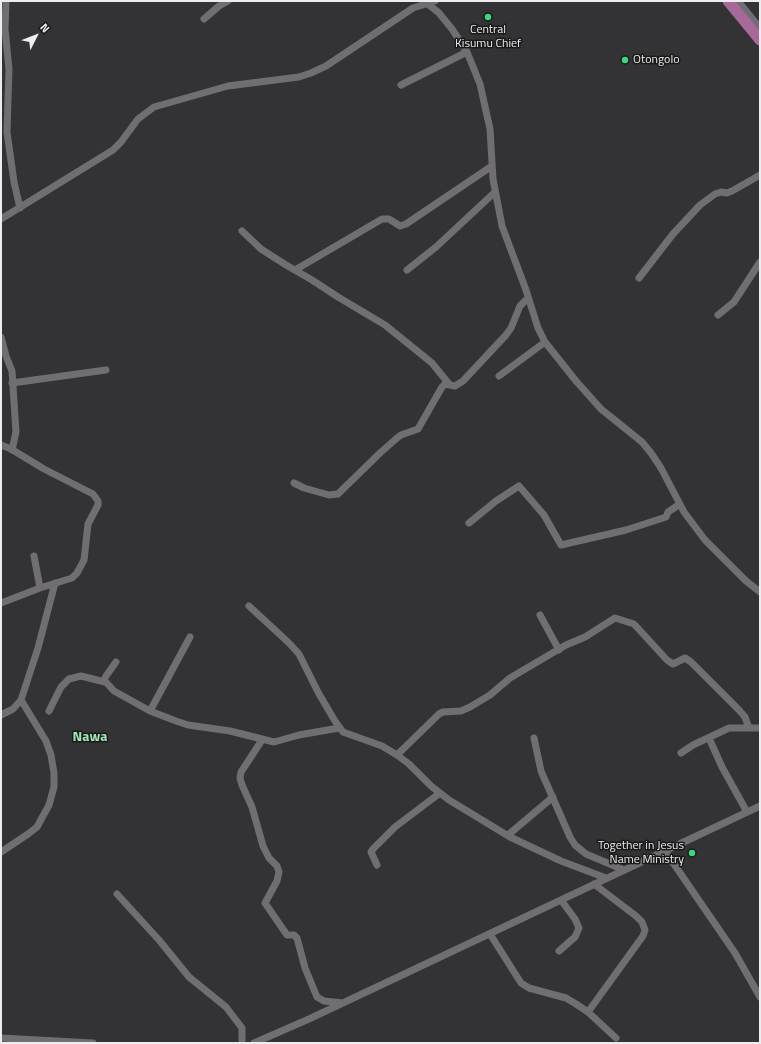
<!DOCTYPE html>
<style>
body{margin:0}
#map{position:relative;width:761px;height:1044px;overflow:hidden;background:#333235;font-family:"Titillium Web",sans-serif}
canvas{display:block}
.frame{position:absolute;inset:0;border:2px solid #edecee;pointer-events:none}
.north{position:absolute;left:16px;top:16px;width:40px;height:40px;-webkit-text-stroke:3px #1a1a1b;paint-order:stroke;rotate:48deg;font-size:11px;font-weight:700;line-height:16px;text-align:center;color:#edecee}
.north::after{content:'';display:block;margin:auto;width:14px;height:18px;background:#edecee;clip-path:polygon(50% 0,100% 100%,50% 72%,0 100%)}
</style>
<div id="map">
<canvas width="761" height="1044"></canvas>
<div class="frame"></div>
<div class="north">N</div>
</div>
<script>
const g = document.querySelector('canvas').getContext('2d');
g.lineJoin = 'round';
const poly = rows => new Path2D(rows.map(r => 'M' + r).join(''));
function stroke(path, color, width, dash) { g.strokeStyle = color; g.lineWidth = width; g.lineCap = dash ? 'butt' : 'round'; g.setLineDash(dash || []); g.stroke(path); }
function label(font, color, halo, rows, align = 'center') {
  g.font = font + ' "Titillium Web",sans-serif'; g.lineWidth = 3; g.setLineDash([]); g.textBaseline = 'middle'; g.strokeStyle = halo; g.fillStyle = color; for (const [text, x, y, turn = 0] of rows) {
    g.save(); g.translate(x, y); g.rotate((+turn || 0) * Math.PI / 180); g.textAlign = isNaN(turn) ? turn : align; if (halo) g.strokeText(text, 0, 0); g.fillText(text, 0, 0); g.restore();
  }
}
const minor = poly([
 [6,1,5,29,9,69,7,132,14,182,20,208],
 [424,1,439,13,452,29,467,52,480,84,490,129,493,179,502,226,526,290,538,328,545,342,576,381,601,409,642,442,651,453,661,468,684,512,705,540,746,581,760,592],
 [738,1,760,28],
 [204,19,219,6,228,1],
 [401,85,467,52],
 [1,219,113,150,121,142,138,119,154,107,228,86,299,77,311,73,326,66,413,8,435,1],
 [242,231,261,249,286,265,312,280,338,297,385,325,432,363,449,384],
 [295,270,382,219,389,219,400,226,406,224,492,166],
 [407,270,436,247,495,192],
 [639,278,673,234,700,205,715,194,721,192,727,193,732,191,760,175],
 [718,315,734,302,760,262],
 [1,337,6,356,12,371,16,432,12,450],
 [499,376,545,342],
 [12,383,106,370],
 [1,445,11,449,44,469,93,494,98,501,98,505,88,524,84,560,77,573,72,578,40,588,1,603],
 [294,483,304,488,329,495,338,494,341,491,380,453,397,438,401,435,418,429,442,387,445,384,455,386,463,381,506,335,511,328,520,306,528,298],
 [469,523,496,501,519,486,544,515,561,545,626,530,666,517,668,512,680,504],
 [34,556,40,588],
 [249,606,289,643,299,654,319,694,335,721,343,732,382,746,397,755,409,764,431,786,449,800,510,837,561,861,606,878],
 [540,615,559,650],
 [116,662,106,676,104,680,114,691,150,711,176,721,188,725,230,731,274,742,299,735,339,728],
 [49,711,61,687,69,679,81,676,105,682],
 [150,711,190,637],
 [1,715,13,709,21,700,38,648,55,583],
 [534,738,541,771,570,837,575,845,586,854,624,870],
 [709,738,722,767,747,812],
 [262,740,245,766,241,772,240,778,242,785,252,807,263,846,269,858,277,866,279,872,277,881,265,903,287,935,294,935,297,938,305,968,317,997,324,1001,343,1003],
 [681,753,693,745,729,728,760,728],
 [397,755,439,714,443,712,461,711,470,707,490,695,510,678,566,645,585,637,615,618,634,624,667,660,673,664,685,658,691,662,739,710,745,717,749,728],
 [508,835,553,797],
 [665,851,735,953,760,997],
 [1,852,28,834,37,827,49,805,54,787,54,773,51,755,46,741,21,700],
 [377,865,371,852,373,849,395,827,440,793],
 [117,894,159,940,189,977,226,1007,242,1028,242,1043],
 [490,934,521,983,529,988,566,998,576,1004,588,1012,616,1038],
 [559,951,575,937,579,928,575,919,561,900],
 [588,1012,643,936,645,930,642,922,636,916,594,884],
 [1,1038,93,1043],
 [254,1043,309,1019,760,806]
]);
const highway = poly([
 [728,1,760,40]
]);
const markers = [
 [488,17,4,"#36d880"],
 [625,60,4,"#36d880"],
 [692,853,4,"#36d880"]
];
const poiNames = [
 ["Central",488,30],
 ["Kisumu Chief",488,44],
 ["Otongolo",633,60,"left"],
 ["Together in Jesus",684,846,"right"],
 ["Name Ministry",684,860,"right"]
];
const quarterNames = [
 ["Nawa",90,738]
];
stroke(minor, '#706e72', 7);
stroke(highway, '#a7689a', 11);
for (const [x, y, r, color] of markers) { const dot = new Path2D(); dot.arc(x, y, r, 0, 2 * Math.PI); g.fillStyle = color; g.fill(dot); stroke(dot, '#1a1a1b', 1.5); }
label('12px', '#edecee', '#1a1a1b', poiNames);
label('bold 14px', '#9fe7b6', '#1a1a1b', quarterNames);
</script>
